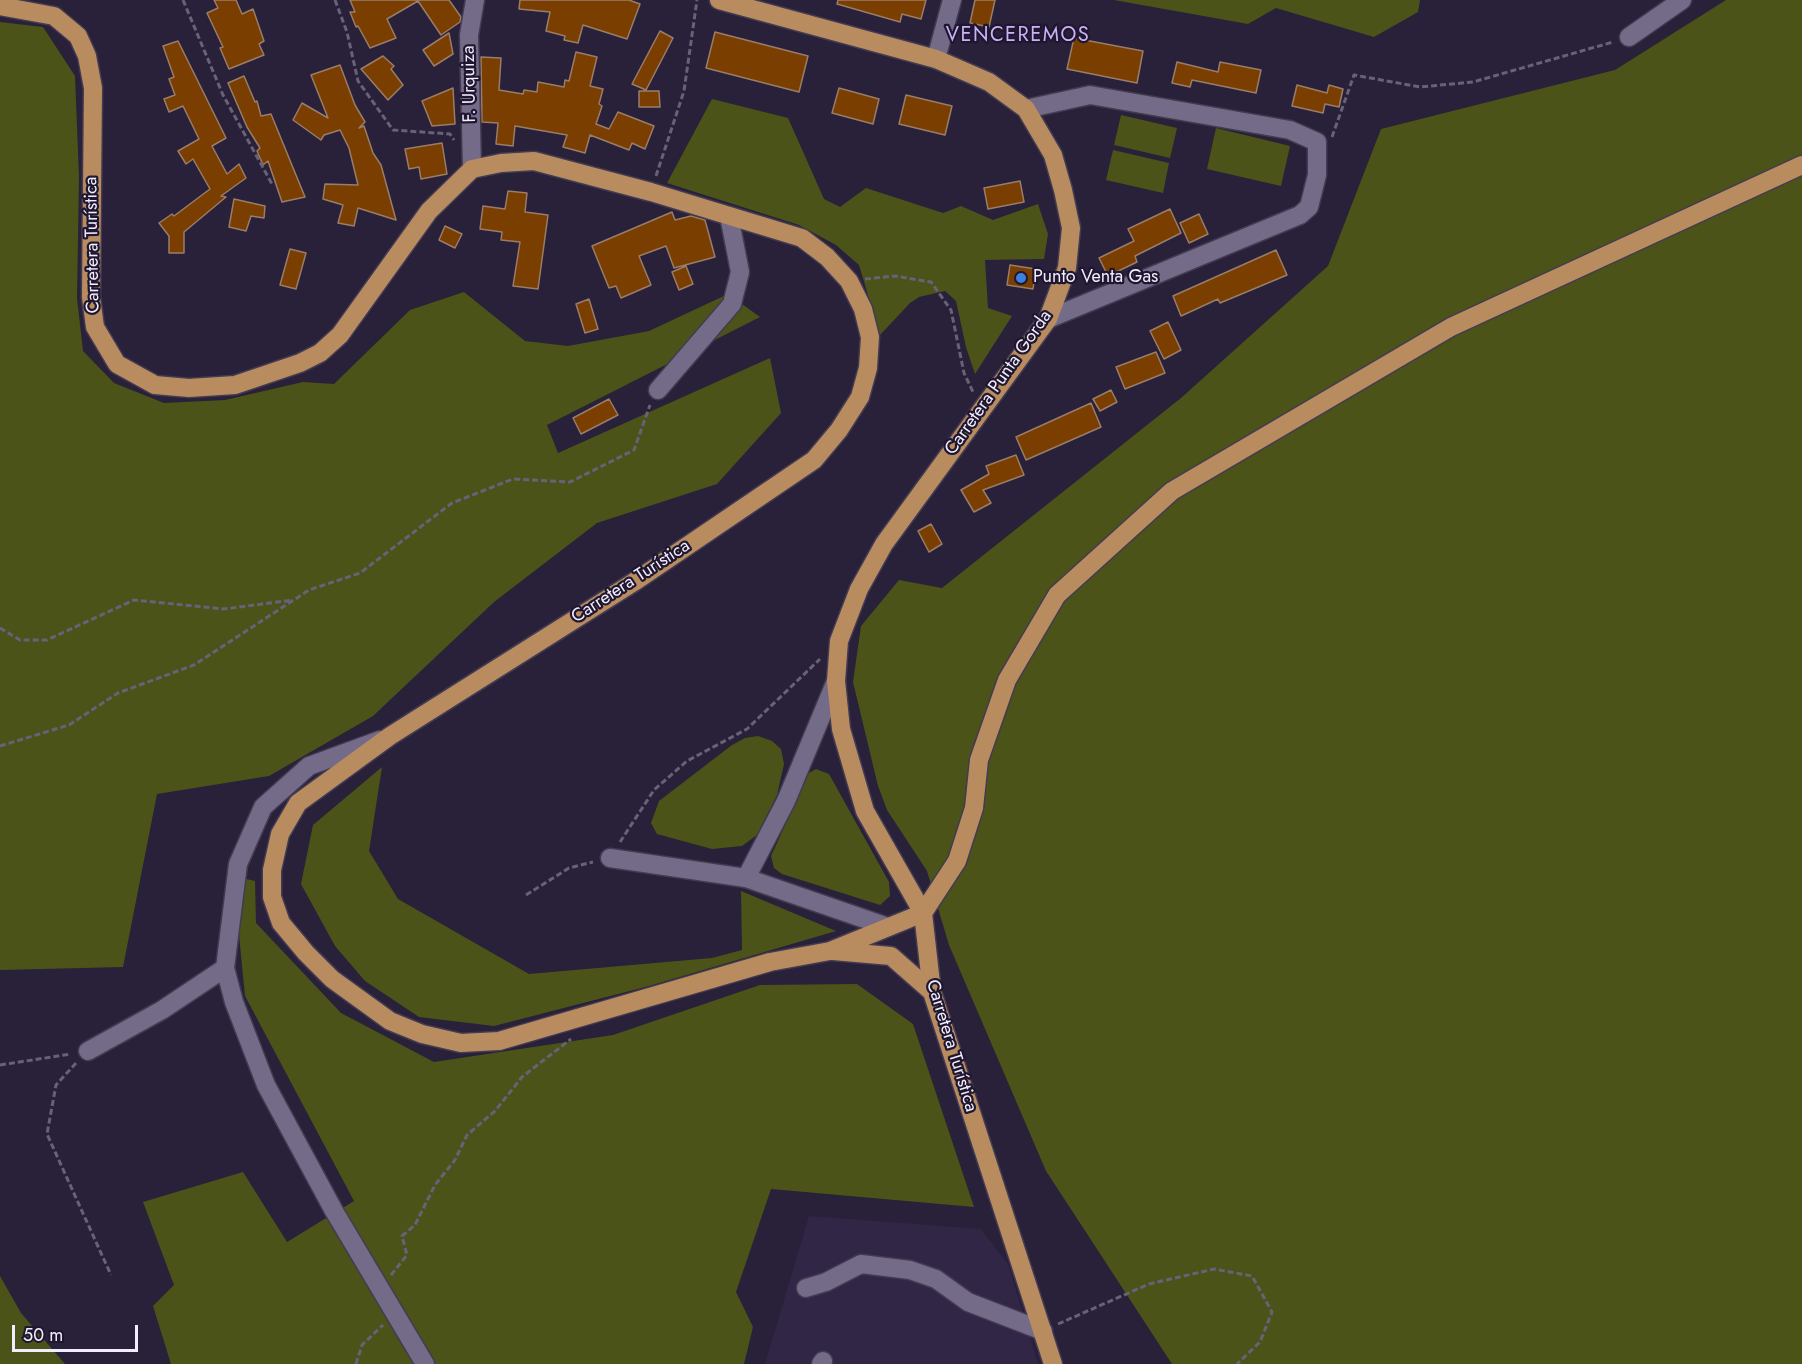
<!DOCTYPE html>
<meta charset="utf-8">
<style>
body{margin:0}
#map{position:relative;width:1802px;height:1364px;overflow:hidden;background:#29203a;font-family:Jost,sans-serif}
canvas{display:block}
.scale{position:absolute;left:12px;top:1325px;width:126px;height:27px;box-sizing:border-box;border:3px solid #f1ecfe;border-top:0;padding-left:8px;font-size:18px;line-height:21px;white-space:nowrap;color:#f1ecfe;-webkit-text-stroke:4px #1f172f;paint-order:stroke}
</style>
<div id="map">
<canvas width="1802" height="1364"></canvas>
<div class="scale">50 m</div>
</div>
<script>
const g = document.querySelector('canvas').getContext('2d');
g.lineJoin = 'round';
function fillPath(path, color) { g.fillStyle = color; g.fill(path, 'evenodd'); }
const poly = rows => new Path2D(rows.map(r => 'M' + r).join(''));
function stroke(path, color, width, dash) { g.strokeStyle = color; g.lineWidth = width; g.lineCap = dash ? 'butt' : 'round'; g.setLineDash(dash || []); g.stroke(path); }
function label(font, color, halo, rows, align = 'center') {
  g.font = font + ' Jost,sans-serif'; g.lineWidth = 4.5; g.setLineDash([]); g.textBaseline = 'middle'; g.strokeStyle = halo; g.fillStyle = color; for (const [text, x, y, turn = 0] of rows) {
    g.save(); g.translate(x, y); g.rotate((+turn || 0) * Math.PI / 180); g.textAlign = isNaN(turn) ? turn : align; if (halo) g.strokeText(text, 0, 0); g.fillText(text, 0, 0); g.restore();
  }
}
const built = poly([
 [809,1216,981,1229,1008,1264,1038,1364,765,1364]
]);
const green = poly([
 [1114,0,1420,0,1418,12,1374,37,1276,8,1248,24],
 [1726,0,1802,0,1802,1364,1172,1364,1046,1171,949,945,927,871,887,810,878,786,853,682,861,626,899,580,942,588,1181,398,1328,266,1381,129,1615,70],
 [0,22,43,27,75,76,79,177,77,298,83,351,114,383,164,403,225,400,303,382,334,384,410,310,464,292,525,341,568,346,649,331,728,294,760,317,547,425,558,453,770,358,781,413,717,484,597,523,494,602,373,716,269,776,157,794,123,967,0,970],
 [712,99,788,118,824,199,840,207,866,188,943,213,961,206,993,220,1038,204,1048,234,1044,259,985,260,988,308,1012,316,975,374,966,347,956,301,945,291,919,297,910,303,880,335,859,265,836,245,799,225,667,183],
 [1121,115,1177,128,1170,158,1114,145],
 [1216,128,1290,146,1281,186,1207,169],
 [1113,150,1169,163,1163,193,1106,180],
 [758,736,772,741,781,749,784,764,777,795,757,835,742,846,712,849,657,834,651,823,659,801,732,745,745,738],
 [382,767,369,851,398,899,529,974,712,958,742,950,741,891,836,931,649,986,494,1026,419,1017,365,981,335,946,301,884,313,825],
 [816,769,829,774,889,882,890,896,880,905,782,874,774,868,771,856,809,773],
 [242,878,255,881,256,923,341,1013,434,1062,613,1035,760,985,857,984,913,1024,974,1207,771,1189,736,1292,753,1327,744,1364,171,1364,153,1306,174,1285,143,1202,243,1172,287,1242,354,1201,245,996,239,935],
 [0,1276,21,1313,65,1364,0,1364]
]);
const building = poly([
 [214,0,236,0,242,14,253,9,264,41,259,44,264,55,229,69,220,48,223,47,207,13,218,8,214,0],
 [350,0,449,0,461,17,460,22,441,35,418,1,387,19,396,38,370,48,358,26,356,27,350,12,355,12,350,0],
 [520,0,629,0,640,4,627,39,583,25,578,43,564,40,565,36,546,31,550,12,519,9,520,0],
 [838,0,926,0,921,19,902,14,900,22,837,4,838,0],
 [975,0,995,0,989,27,970,23,975,0],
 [660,31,673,38,646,90,632,84,660,31],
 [715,32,808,56,799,92,706,68,715,32],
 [449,33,453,54,434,66,423,50,449,33],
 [1074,38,1143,51,1137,83,1067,69,1074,38],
 [178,41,226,138,212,146,227,174,239,164,246,178,221,196,226,197,184,232,184,253,169,253,169,236,159,223,172,214,174,216,210,189,193,159,186,164,178,151,199,139,183,106,169,112,164,99,175,95,169,79,174,77,163,46,178,41],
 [576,52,597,57,590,86,603,89,599,104,602,106,596,124,609,129,618,112,654,126,645,149,632,143,629,150,590,135,585,153,563,147,567,135,515,126,513,146,496,144,498,123,482,122,481,57,501,58,499,90,523,94,524,90,537,92,538,82,564,87,565,80,569,81,576,52],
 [383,56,394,66,391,69,403,85,388,100,361,69,383,56],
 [1177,62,1218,72,1220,62,1261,70,1256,93,1192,80,1190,87,1172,83,1177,62],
 [340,65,355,105,365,122,359,128,364,126,373,153,381,165,396,220,358,208,354,226,338,223,343,205,323,199,325,184,358,185,349,148,340,130,324,135,321,140,293,120,302,103,328,118,311,75,340,65],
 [244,76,255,102,257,101,261,116,271,114,305,197,282,202,268,161,263,165,257,151,260,148,247,127,228,83,244,76],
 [1297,85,1327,93,1329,85,1343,89,1339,107,1325,104,1323,113,1292,106,1297,85],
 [453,88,455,124,432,126,422,101,453,88],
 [839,88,879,99,873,124,832,113,839,88],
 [639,91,659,91,660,107,639,107,639,91],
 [906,95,952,106,945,135,899,124,906,95],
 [442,143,447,174,421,179,419,167,409,169,405,149,442,143],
 [1020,181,1024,202,988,209,984,188,1020,181],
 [508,191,527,193,525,212,548,215,538,289,513,286,520,242,501,240,502,232,480,229,483,206,505,209,508,191],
 [234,199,265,206,264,218,251,216,246,231,229,227,234,199],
 [1170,209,1181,233,1135,256,1137,262,1108,276,1099,258,1134,241,1128,229,1170,209],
 [672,212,675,220,691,216,705,220,715,257,674,268,666,246,639,256,651,285,621,298,616,286,609,288,592,246,672,212],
 [1199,214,1208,234,1189,243,1180,223,1199,214],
 [445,226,462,234,455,248,439,240,445,226],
 [290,249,306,253,296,289,280,285,290,249],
 [1276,250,1287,275,1220,303,1218,299,1181,316,1173,296,1276,250],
 [1010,265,1036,269,1033,289,1007,285,1010,265],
 [686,266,693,284,679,290,672,272,686,266],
 [589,299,598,329,585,333,576,304,589,299],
 [1168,322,1181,350,1164,359,1150,331,1168,322],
 [1156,352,1165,373,1125,389,1116,367,1156,352],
 [1111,390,1117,402,1100,411,1093,399,1111,390],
 [609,399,618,415,581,434,573,418,609,399],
 [1091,403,1101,427,1026,460,1016,437,1091,403],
 [1016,455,1024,475,983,490,991,503,974,512,961,490,989,474,986,466,1016,455],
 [931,524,942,544,929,552,918,531,931,524]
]);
const path = poly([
 [183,0,223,95,272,184],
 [335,0,347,32,358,81,393,130,450,134,454,140],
 [1332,137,1354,75,1420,87,1473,82,1613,42],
 [656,176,684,91,697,0],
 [865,279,895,276,931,282,951,310,964,373,974,394],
 [0,628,20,640,47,640,134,600,224,609,293,600],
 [0,746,69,725,118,693,194,665,309,590,360,573,452,503,513,479,570,482,634,450,650,405],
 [620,842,654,790,687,761,747,729,820,659],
 [526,895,569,868,593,862],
 [76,1063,56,1085,47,1134,111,1275],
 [0,1065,71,1054],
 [391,1275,407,1255,402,1236,415,1225,435,1185,455,1160,467,1135,495,1111,522,1077,571,1039],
 [1058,1324,1149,1284,1214,1269,1252,1276,1272,1312,1260,1342,1237,1364],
 [356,1364,362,1345,383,1325]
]);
const minor = poly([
 [1629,37,1682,0],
 [936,59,952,0],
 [1026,109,1090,95,1290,130,1317,142,1317,175,1309,207,1300,215,1048,319],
 [472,169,469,35,475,0],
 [658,390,732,304,740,272,729,216],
 [380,740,309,766,263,807,238,864,225,968,234,1002,266,1085,334,1211,425,1364],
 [610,858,746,878,888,927],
 [746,878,786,801,836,681],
 [88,1051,162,1010,225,968],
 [806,1288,826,1282,861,1264,910,1270,936,1279,968,1302,1043,1331],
 [821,1364,823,1361]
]);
const major = poly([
 [719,0,936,59,989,82,1026,109,1053,155,1063,190,1071,228,1067,268,1048,319,884,544,859,589,839,641,836,681,841,729,865,811,923,913,932,992,1053,1364],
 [0,6,54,16,78,36,87,56,93,88,91,297,95,327,117,364,155,385,189,388,235,385,300,363,320,353,340,335,429,211,472,169,501,163,534,161,651,192,802,238,827,257,849,281,863,309,870,337,868,368,860,397,839,430,814,460,634,582,390,736,298,803,280,834,272,870,272,897,281,923,306,953,332,979,390,1021,422,1034,461,1043,499,1041,770,962,830,951,923,913],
 [923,913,957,861,974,808,979,760,1007,680,1057,595,1172,491,1451,327,1802,165],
 [833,951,891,956,932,992]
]);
const markers = [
 [1021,278,6,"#3f7fe0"]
];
const streetNames = [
 ["F. Urquiza",470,84,-91],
 ["Carretera Turística",93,245,-91],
 ["Carretera Punta Gorda",999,383,-55],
 ["Carretera Turística",631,582,-33],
 ["Carretera Turística",951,1046,73]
];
const poiNames = [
 ["Punto Venta Gas",1033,278]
];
const neighbourhoodNames = [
 ["VENCEREMOS",1018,36]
];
fillPath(built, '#312646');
fillPath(green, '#4c5319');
fillPath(building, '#793e00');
stroke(building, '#9a7d68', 1.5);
stroke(minor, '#433b51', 21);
stroke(major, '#433b51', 21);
stroke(path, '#686178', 3, [6, 3]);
stroke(minor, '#746b89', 18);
stroke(major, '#b98c60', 18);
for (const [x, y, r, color] of markers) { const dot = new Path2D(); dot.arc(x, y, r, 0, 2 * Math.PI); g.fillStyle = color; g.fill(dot); stroke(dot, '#1f172f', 2); }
label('18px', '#f1ecfe', '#1f172f', streetNames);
label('18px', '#f1ecfe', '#1f172f', poiNames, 'left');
g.letterSpacing = '1.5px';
label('20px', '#cbb2f8', '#1f172f', neighbourhoodNames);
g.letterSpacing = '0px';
</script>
